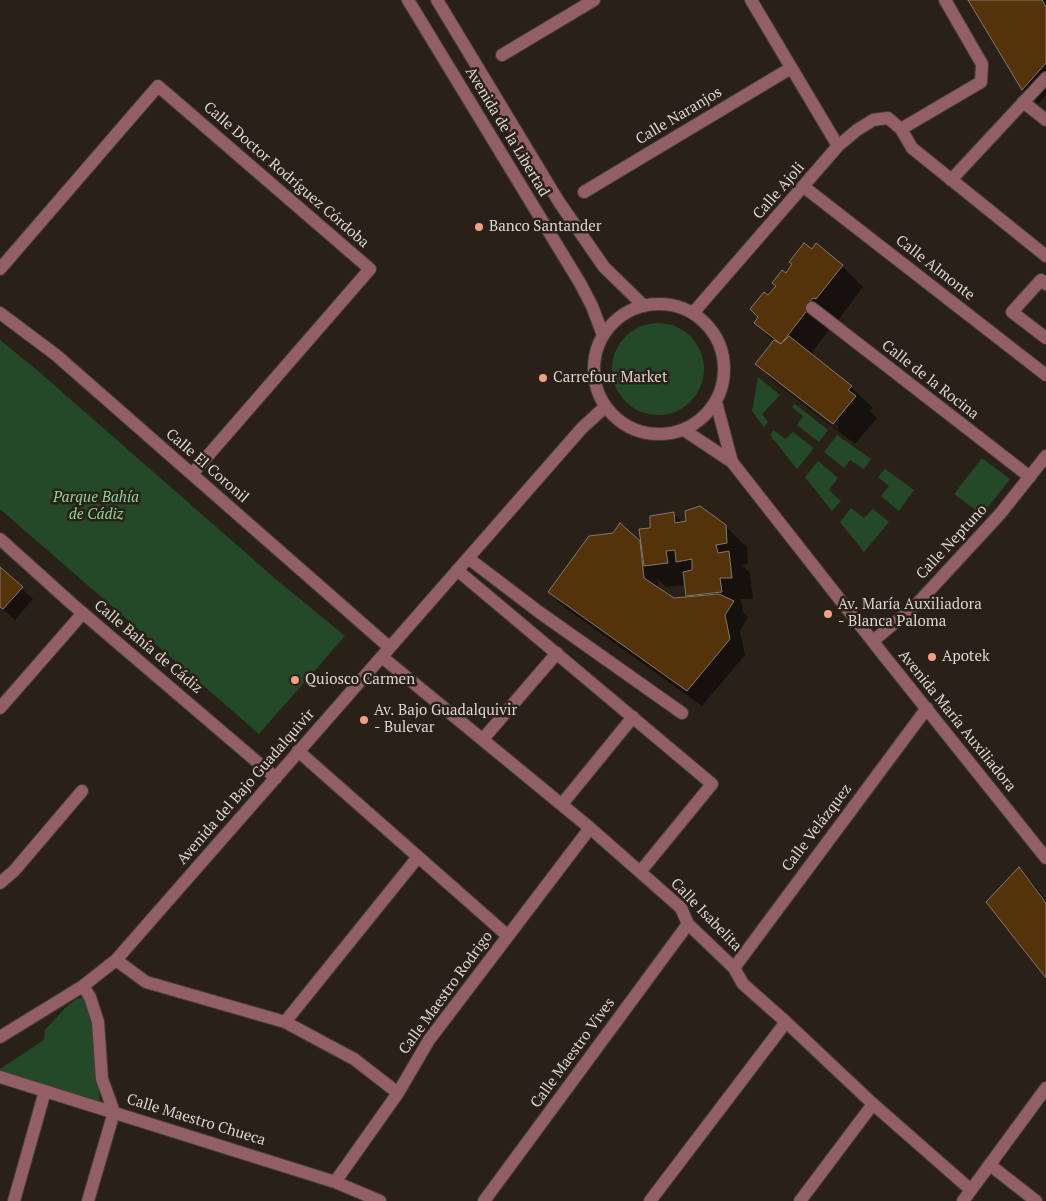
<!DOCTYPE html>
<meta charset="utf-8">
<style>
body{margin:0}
canvas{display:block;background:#292018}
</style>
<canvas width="1046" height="1201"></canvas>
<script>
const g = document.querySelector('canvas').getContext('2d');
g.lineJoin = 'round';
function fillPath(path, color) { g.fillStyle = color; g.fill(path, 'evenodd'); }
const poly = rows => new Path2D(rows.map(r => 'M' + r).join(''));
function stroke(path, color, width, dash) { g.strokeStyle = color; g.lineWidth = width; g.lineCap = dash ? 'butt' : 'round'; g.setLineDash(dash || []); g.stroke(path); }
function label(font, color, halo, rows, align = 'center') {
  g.font = font + ' "PT Serif",serif'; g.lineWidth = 5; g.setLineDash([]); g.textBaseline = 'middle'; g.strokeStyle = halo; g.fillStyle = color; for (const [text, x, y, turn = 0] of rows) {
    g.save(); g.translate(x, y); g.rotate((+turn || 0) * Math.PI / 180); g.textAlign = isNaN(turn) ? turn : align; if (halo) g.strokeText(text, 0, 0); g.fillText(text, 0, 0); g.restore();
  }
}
const green = poly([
 '612 369a46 46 0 1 1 92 0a46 46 0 1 1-92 0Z',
 [0,340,37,370,278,581,345,636,259,734,0,509],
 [758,377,780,395,762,414,768,422,764,427,752,411],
 [795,404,828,430,819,442,797,425,803,416,792,407],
 [774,430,785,439,793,432,814,448,797,469,770,435],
 [837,435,871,459,864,469,850,460,844,468,824,452],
 [982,458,1010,479,982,515,954,494],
 [818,461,838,478,829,490,841,501,832,511,805,477],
 [885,469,914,490,899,511,881,496,889,486,878,477],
 [851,508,864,518,873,509,889,522,864,552,840,522],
 [84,997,91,1020,100,1101,0,1073,0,1069,44,1040,45,1030,65,1008,77,999]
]);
const shadow = poly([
 [970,0,1046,0,1046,95,1038,104,1023,89],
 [842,266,863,287,838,320,835,318,828,326,829,330,811,354,851,387,873,408,870,411,877,418,855,444,778,385,757,364,774,342,755,323,769,297,786,274],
 [778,380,839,427,837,429,778,384],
 [673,513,683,523,725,526,747,547,748,564,742,565,750,573,753,599,741,599,743,612,748,617,740,631,745,655,702,706,564,607,549,592,614,534,620,524,642,545,652,529],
 [657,578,666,587,686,585,687,595,690,598,673,599,659,589],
 [0,568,33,599,15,620,0,606],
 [1019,869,1034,884,1046,900,1046,976]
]);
const building = poly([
 [968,0,1042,0,1046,7,1046,63,1022,90,968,0],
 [804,243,812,249,816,243,843,265,816,299,813,298,808,304,809,308,781,344,754,323,758,317,750,309,764,292,768,295,776,286,772,283,782,270,786,273,792,264,789,262,804,243],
 [789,336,852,386,848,390,856,396,833,424,755,364,774,340,781,344,789,336],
 [700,506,726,525,727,543,716,545,718,553,729,551,732,578,720,578,722,592,686,596,683,572,692,570,692,559,676,562,675,550,666,551,668,563,644,566,639,529,650,528,650,516,674,512,675,523,686,521,685,511,700,506],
 [620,523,640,541,644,578,674,598,719,594,734,601,725,615,730,639,687,691,548,592,589,536,613,533,620,523],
 [0,567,23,587,3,609,0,607,0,567],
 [1019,867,1046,903,1046,978,986,902,1019,867]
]);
const minor = poly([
 [408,0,580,283,592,306,603,335],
 [437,0,559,202,604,267,644,306],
 [751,0,838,146],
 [502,55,594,0],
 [1023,102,1046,120],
 [901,129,981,82,982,64,945,0],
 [951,180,1046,78],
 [804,187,1046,375],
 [584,192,791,68],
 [0,269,158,86,370,269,192,474],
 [1046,284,1041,280,1012,312,1046,338],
 '594 369a65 65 0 1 1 130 0a65 65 0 1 1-130 0Z',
 [812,308,1030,477],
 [0,313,56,355,389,647],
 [693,313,838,146,857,130,873,120,888,118,901,129,912,148,1046,256],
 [716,402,732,462],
 [684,430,732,462,885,657,1046,858],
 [0,539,71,603,276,778],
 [468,558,539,612,682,713],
 [457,570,712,784,640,872],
 [873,641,916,605,1000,514,1046,456],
 [382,657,590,828,681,908,688,924,734,968,743,984,786,1022,873,1104,971,1190],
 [0,708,83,613],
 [483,739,557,653],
 [298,751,508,936],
 [562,804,633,717],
 [0,883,14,871,82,791],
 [116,960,146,982,285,1022,354,1059,398,1093],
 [734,968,927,708],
 [83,986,90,997,98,1022,102,1079,114,1112],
 [285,1022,418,857],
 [0,1037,83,986,116,960,582,428,605,407],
 [0,1077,335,1182,380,1201],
 [990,1165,1036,1201],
 [335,1182,398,1093,429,1040,590,828],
 [14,1201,45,1091],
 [88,1201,114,1112],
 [484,1201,688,924],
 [650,1201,786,1022],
 [800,1201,873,1104],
 [963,1201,1046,1088]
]);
const markers = [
 [479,227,5,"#f49e86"],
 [543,378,5,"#f49e86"],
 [828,614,5,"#f49e86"],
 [932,657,5,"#f49e86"],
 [295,680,5,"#f49e86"],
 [364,720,5,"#f49e86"]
];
const streetNames = [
 ["Calle Naranjos",679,116,-31],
 ["Avenida de la Libertad",507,132,59],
 ["Calle Doctor Rodríguez Córdoba",286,175,41],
 ["Calle Ajoli",779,191,-49],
 ["Calle Almonte",935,268,38],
 ["Calle de la Rocina",930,380,38],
 ["Calle El Coronil",207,466,41],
 ["Calle Neptuno",952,542,-47],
 ["Calle Bahía de Cádiz",148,647,40],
 ["Avenida María Auxiliadora",957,721,51],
 ["Avenida del Bajo Guadalquivir",246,787,-49],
 ["Calle Velázquez",817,828,-53],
 ["Calle Isabelita",706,915,46],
 ["Calle Maestro Rodrigo",446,993,-54],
 ["Calle Maestro Vives",573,1053,-54],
 ["Calle Maestro Chueca",196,1120,17]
];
const poiNames = [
 ["Banco Santander",489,227],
 ["Carrefour Market",553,378],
 ["Av. María Auxiliadora",838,605],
 ["- Blanca Paloma",838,622],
 ["Apotek",942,657],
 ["Quiosco Carmen",305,680],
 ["Av. Bajo Guadalquivir",374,711],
 ["- Bulevar",374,728]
];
const parkNames = [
 ["Parque Bahía",96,498],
 ["de Cádiz",96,515]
];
fillPath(green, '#234928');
fillPath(shadow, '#0007');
fillPath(building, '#54320a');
stroke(building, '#83786e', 1);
stroke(minor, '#463d35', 14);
stroke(minor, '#925f66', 12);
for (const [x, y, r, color] of markers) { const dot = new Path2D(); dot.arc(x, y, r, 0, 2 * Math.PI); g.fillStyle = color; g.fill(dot); stroke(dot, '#292018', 2); }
label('15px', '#dcd6d0', '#292018', streetNames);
label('15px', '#dcd6d0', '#292018', poiNames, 'left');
label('italic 15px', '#8bd694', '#292018', parkNames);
</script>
